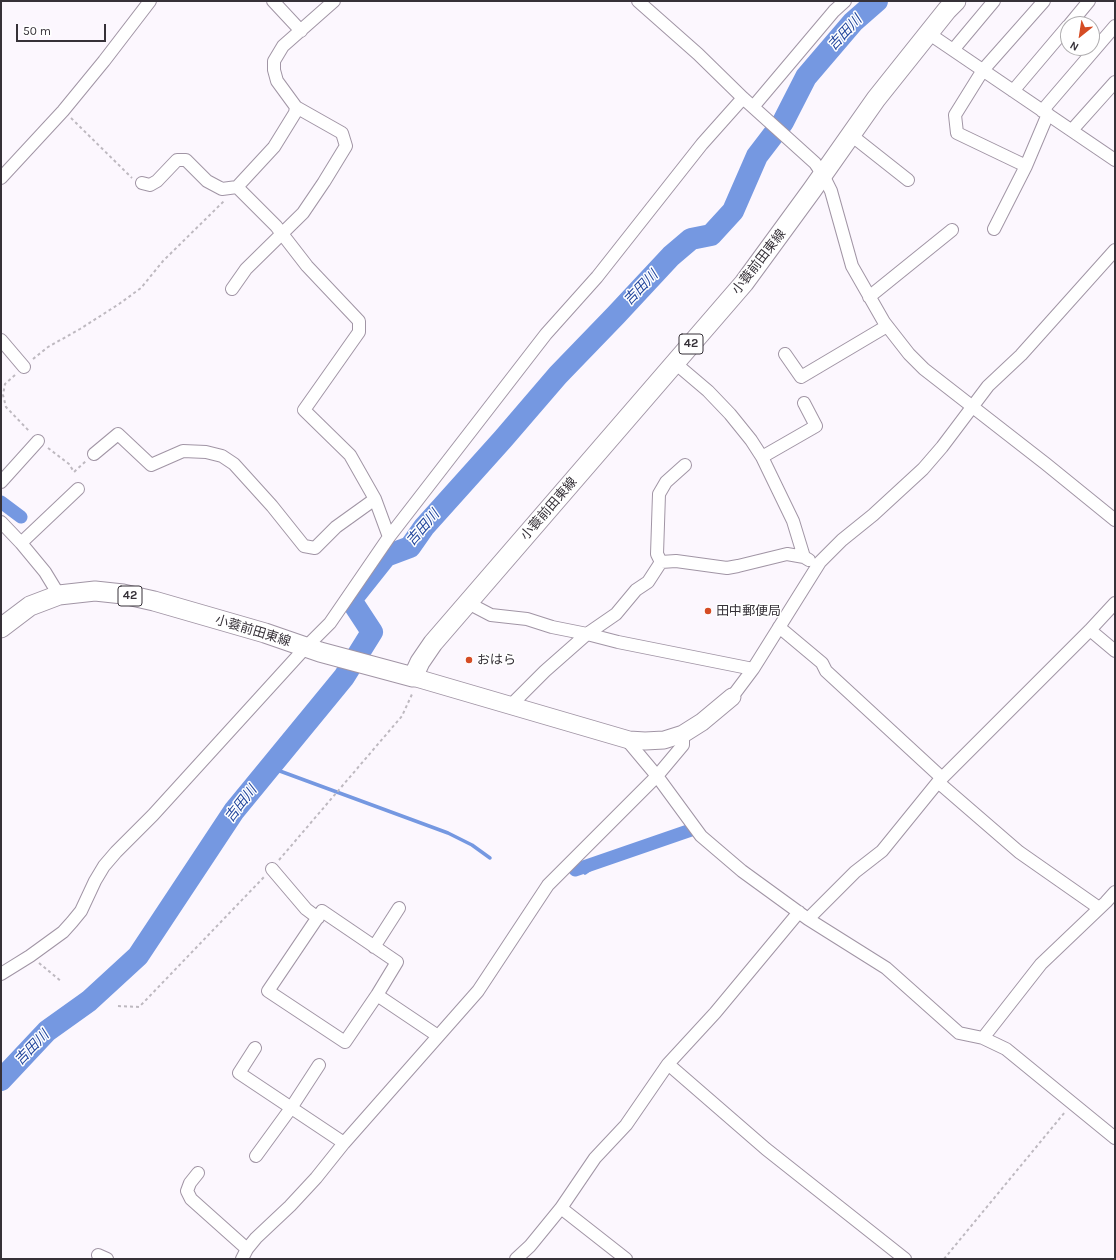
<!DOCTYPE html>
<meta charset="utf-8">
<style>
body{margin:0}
#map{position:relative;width:1116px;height:1260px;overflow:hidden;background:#fcf7fe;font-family:Karla,sans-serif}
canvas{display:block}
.frame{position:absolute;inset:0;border:2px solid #363138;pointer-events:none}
.north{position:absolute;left:1060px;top:16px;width:40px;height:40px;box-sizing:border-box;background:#fff;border:1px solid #afadaf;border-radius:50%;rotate:210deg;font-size:11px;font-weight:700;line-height:16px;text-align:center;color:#363138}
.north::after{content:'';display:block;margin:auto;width:14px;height:18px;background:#d54c24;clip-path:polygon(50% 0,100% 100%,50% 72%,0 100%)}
.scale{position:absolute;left:16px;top:24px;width:90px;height:18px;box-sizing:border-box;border:2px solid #363138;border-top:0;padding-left:5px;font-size:12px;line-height:14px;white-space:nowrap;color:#363138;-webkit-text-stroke:3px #fff;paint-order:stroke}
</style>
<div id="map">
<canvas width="1116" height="1260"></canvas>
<div class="frame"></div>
<div class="north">N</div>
<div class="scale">50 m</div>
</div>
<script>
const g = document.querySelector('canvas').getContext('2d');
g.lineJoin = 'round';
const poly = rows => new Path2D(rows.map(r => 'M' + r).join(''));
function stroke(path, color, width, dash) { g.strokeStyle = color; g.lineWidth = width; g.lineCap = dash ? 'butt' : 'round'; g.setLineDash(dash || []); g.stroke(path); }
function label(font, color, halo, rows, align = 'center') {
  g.font = font + ' Karla,"Noto Sans JP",sans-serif'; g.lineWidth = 3; g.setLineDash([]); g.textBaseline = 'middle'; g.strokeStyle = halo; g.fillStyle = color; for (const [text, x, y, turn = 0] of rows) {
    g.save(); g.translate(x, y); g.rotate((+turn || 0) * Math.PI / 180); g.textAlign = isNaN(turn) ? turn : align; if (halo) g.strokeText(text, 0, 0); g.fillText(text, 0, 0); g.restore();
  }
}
const stream = poly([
 [269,767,448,833,472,845,490,858],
 [585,873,602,861]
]);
const canal = poly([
 [1,502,21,517],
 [575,870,691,830]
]);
const river = poly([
 [1,1080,47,1031,89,1001,138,956,234,811,344,677,372,632,351,600,386,556,410,547,424,527,503,439,558,375,616,315,671,256,691,239,711,235,733,211,757,156,783,122,806,77,853,22,877,1]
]);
const path = poly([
 [71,118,132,178],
 [33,359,48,347,80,329,119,304,141,288,163,261,224,201],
 [15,375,5,384,3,395,6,407,30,432],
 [48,448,69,464,74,472,86,461],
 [279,860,402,716,413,692],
 [39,963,62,982],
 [118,1006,139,1007,144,1002,264,877],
 [944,1259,1065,1112]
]);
const street = poly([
 [273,1,301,31],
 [638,1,698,54,743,98,815,163,823,175,831,191,852,266,884,322,909,354,924,369,1046,464,1115,520],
 [1070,24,1089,1],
 [928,33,1115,160],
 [953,50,994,1],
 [1013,91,1068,26],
 [753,107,834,11,845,1],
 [1042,111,1115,26],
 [1072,130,1115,82],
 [851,135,908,180],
 [1026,166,957,133,955,115,983,70,1044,1],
 [1,178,63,111,104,61,150,1],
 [142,183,150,185,157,181,177,160,186,160,207,181,222,189,237,187,276,226,307,266,359,321,359,332,304,410,350,455,375,499,389,537],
 [237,187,274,147,295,113,296,107,277,81,274,70,274,61,283,46,334,1],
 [994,229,1026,166,1048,114],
 [232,289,246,269,303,213,324,182,346,146,342,133,296,107],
 [869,297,952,230],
 [1,340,24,367],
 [785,354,801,377,887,326],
 [675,363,708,391,730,414,751,440,762,457,793,521,804,557,809,560],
 [94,454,118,434,151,465,183,451,206,452,222,456,234,464,272,506,304,546,315,548,336,527,375,499],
 [762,457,816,426,804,403],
 [1,482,38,441],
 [1,522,21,543,45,572,59,595],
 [21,543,78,489],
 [661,562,657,554,659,494,666,482,685,465],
 [468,603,491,615,527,619,552,627,587,634,618,642,753,669],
 [779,627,822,663,826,671,942,778],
 [1090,630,1115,651],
 [732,697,753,669,820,562,842,540,873,515,923,469,942,447,988,386,1021,355,1115,250],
 [511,705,545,671,587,634,616,614,636,590,648,582,661,562,676,561,727,568,738,566,787,554,804,557],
 [626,739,657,776,701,836,742,871,808,919,886,968,959,1033,983,1038,1006,1049,1115,1138],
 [938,782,1019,852,1099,908],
 [272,869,306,909,318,918],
 [322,911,397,962,377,995,345,1042,268,991,322,911],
 [808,919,855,872,882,851,938,782,1090,630,1115,603],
 [374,947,399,908],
 [1,974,30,956,63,932,72,922,81,911,95,881,104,866,116,852,153,815,306,647,330,623,389,537,546,334,597,277,702,144,743,98],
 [377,995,438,1036],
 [983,1038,1041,964,1106,902,1115,892],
 [255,1048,239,1073,344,1143],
 [668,1064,766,1149,905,1259],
 [256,1156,291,1108,319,1065],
 [198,1173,190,1183,187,1191,191,1199,247,1249],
 [561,1208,626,1259],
 [98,1255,107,1259],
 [242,1259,247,1249,256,1238,290,1206,316,1178,344,1143,478,991,548,885,657,776,683,745,683,734],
 [516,1259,530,1246,561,1208,595,1158,626,1125,668,1064,715,1013,799,912]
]);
const secondary = poly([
 [413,677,629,740,645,741,664,740,683,734,702,722,732,697]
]);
const primary = poly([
 [1,628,30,606,59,595,95,591,123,594,154,601,265,633,320,652,413,677,420,662,433,643,744,283,812,190,876,99,947,10,956,1]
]);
const markers = [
 [708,611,4,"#d54c24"],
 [469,660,4,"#d54c24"]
];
const shields = [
 [691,344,24],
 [130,596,24]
];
const shieldNames = [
 ["42",691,344],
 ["42",130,596]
];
const streetNames = [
 ["小蓑前田東線",759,262,-52],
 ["小蓑前田東線",549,509,-49],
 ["小蓑前田東線",253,631,17]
];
const poiNames = [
 ["田中郵便局",716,611],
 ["おはら",477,660]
];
const waterNames = [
 ["吉田川",845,33,-47],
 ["吉田川",641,288,-46],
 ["吉田川",423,528,-49],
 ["吉田川",241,804,-52],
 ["吉田川",32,1048,-46]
];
stroke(stream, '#7598e1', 3.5);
stroke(canal, '#7598e1', 13);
stroke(river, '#7598e1', 22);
stroke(street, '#a195a5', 14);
stroke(secondary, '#a195a5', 19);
stroke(primary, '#a195a5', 21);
stroke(path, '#beb9c0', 2, [3, 3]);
stroke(street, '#fff', 12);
stroke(secondary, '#fff', 17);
stroke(primary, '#fff', 19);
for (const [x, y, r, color] of markers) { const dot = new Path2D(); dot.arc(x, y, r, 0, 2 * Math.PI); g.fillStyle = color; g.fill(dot); stroke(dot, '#fff', 1.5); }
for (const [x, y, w] of shields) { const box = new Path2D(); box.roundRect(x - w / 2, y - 10, w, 20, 3); g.fillStyle = '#fff'; g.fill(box); stroke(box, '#363138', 1); }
label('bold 12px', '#363138', null, shieldNames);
label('13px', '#363138', '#fff', streetNames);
label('13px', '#363138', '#fff', poiNames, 'left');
label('italic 14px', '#24489e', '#fff', waterNames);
</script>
